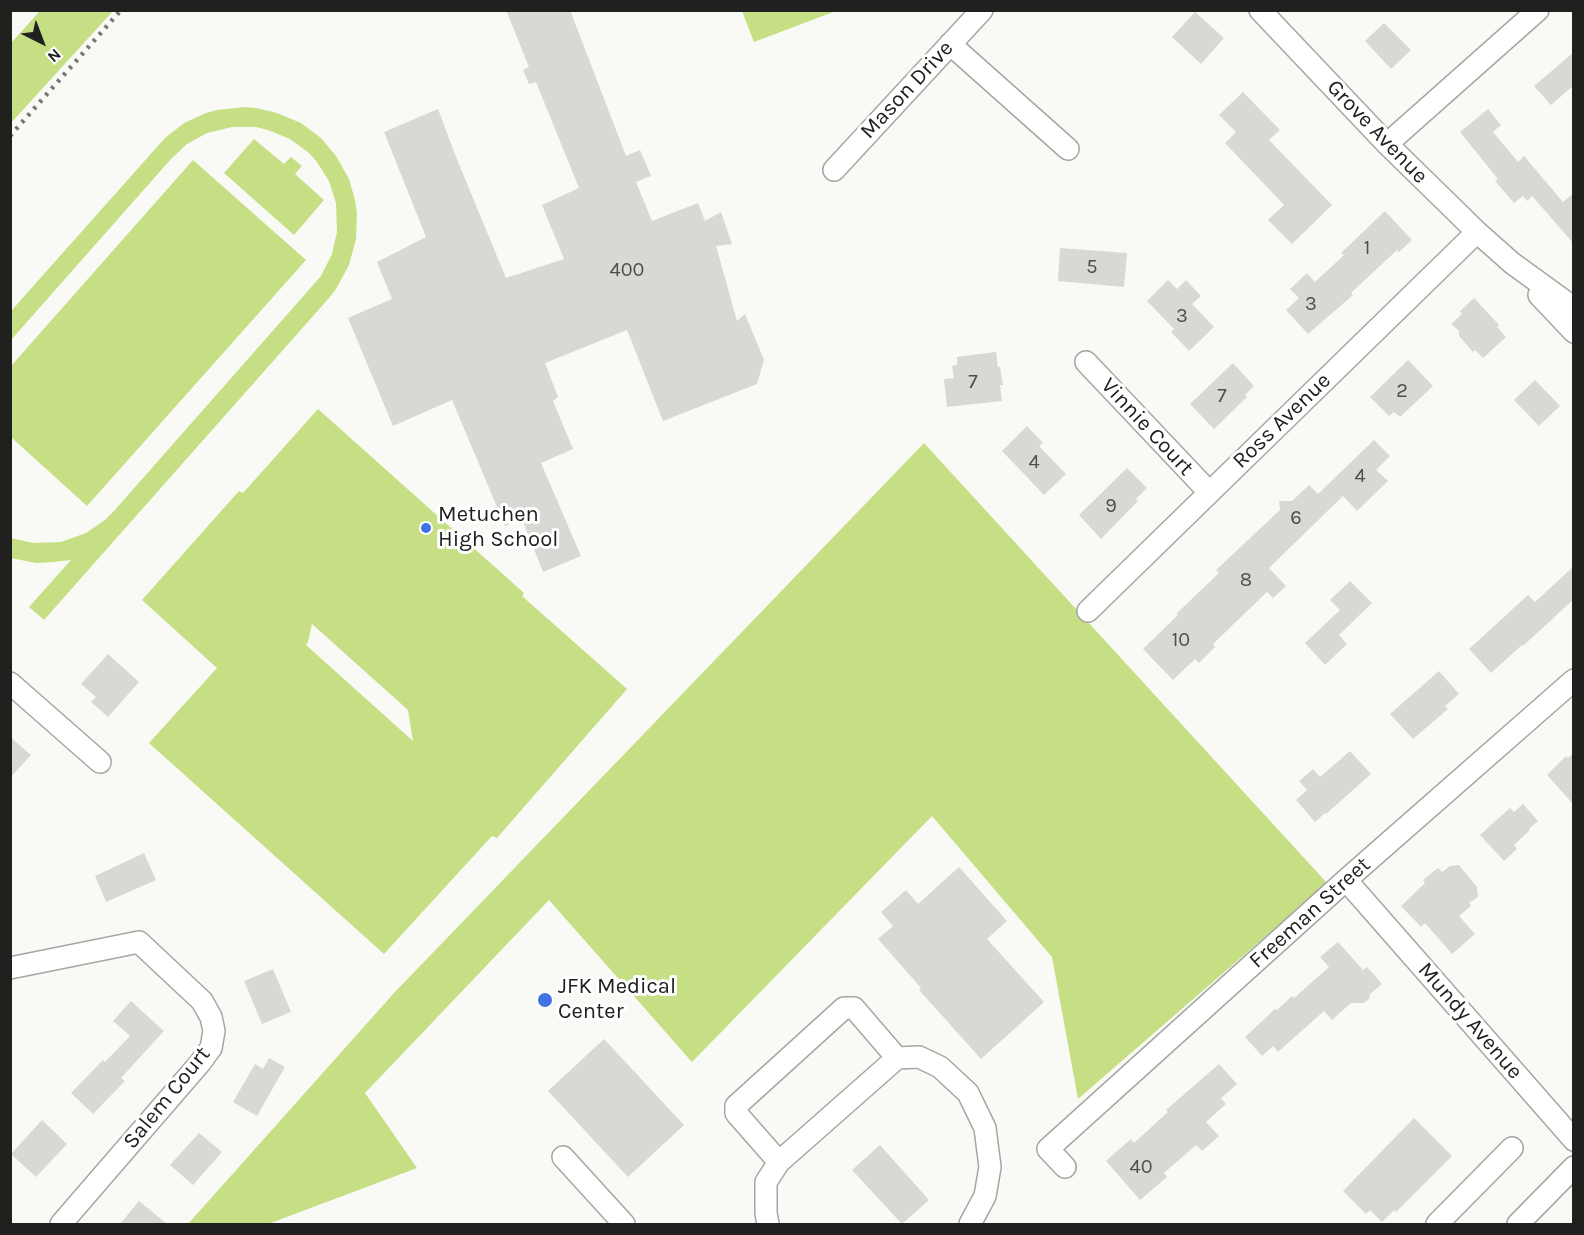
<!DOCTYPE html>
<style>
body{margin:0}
#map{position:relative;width:1584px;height:1235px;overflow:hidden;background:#f9faf5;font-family:Karla,sans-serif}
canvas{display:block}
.frame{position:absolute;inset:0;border:12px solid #20211f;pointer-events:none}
.north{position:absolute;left:12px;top:12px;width:60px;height:60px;-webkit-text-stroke:4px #fff;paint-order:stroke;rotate:138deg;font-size:16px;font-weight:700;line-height:24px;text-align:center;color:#20211f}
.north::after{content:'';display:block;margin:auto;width:21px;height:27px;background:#20211f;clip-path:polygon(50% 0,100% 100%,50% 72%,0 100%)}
</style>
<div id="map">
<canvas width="1584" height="1235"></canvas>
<div class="frame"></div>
<div class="north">N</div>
</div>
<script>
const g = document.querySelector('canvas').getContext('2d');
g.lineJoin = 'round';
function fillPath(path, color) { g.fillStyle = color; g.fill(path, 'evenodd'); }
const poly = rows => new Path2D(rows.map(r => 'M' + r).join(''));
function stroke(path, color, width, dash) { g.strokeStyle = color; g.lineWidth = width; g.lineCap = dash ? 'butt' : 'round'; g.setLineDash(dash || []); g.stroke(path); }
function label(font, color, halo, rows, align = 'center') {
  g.font = font + ' Karla,sans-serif'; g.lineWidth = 6; g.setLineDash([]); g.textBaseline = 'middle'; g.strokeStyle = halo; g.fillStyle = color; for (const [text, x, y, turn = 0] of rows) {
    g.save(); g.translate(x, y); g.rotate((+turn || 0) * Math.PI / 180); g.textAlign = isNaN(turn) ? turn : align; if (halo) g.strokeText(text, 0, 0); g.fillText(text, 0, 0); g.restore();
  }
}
const green = poly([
 [40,11,113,11,11,123,11,43],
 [742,11,836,11,754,42],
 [245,107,256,108,277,113,301,123,321,138,336,156,349,179,355,200,357,213,356,239,349,265,336,289,329,298,44,620,29,607,71,560,54,562,36,563,11,558,11,538,33,543,61,542,86,533,105,520,114,511,321,276,332,254,337,232,336,203,329,181,317,162,309,153,290,139,268,130,256,127,232,127,207,133,187,144,171,159,11,340,11,311,165,138,184,123,206,113,217,110],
 [254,139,284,164,291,157,302,166,295,174,324,200,294,235,224,173],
 [193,160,306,260,87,506,11,437,11,366],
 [318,409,524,593,522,596,627,689,497,838,492,836,384,954,149,743,217,668,142,600,239,491,243,493],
 [312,624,408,710,413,741,306,645,308,642],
 [924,443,1327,883,1078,1099,1052,957,932,816,692,1062,549,900,365,1093,417,1168,268,1224,188,1224,394,993]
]);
const building = poly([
 [506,10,570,10,626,156,640,150,651,176,636,182,652,221,698,203,705,221,721,212,732,244,716,246,737,321,745,314,764,360,757,384,663,421,627,330,545,363,558,397,553,401,573,449,541,463,581,556,543,572,522,519,505,526,452,400,393,426,348,318,392,299,377,262,426,237,384,132,438,109,456,157,506,278,564,259,542,205,579,188,536,82,529,84,523,70,529,67],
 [1195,12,1224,38,1201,64,1172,37],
 [1384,23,1411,50,1391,69,1365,41],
 [1574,52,1574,85,1551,105,1534,86],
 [1243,92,1280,130,1269,140,1332,205,1292,244,1268,220,1284,205,1225,143,1236,132,1219,115],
 [1488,109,1501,125,1493,132,1518,162,1524,156,1563,202,1574,193,1574,244,1532,196,1527,201,1523,196,1514,203,1495,181,1498,179,1460,132],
 [1385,211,1412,240,1399,252,1397,250,1351,293,1353,295,1308,334,1286,310,1299,298,1290,289,1307,273,1315,282,1344,255,1341,253],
 [1060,248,1127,253,1124,287,1058,281],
 [1168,280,1177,289,1186,280,1201,296,1192,304,1214,327,1189,351,1171,332,1174,329,1147,301],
 [1474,298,1499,325,1497,327,1506,337,1483,358,1475,350,1473,352,1459,336,1459,331,1451,324,1462,314,1460,311],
 [996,352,998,367,1000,367,1003,385,1000,385,1002,401,947,407,944,379,954,378,952,366,957,365,957,357],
 [1408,360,1433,386,1400,417,1394,412,1389,416,1370,397],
 [1233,363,1254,386,1245,395,1247,397,1214,429,1190,404],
 [1535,380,1560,406,1539,426,1514,400],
 [1027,426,1043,443,1039,446,1066,474,1044,495,1002,451],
 [1374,440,1390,456,1376,470,1388,481,1357,511,1343,496,1269,568,1286,586,1273,598,1267,592,1213,644,1215,647,1199,663,1195,659,1173,680,1143,649,1178,615,1176,614,1219,573,1216,570,1280,510,1279,501,1292,501,1309,485,1318,494],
 [1127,468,1147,488,1136,499,1138,501,1101,539,1079,515],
 [1574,566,1574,599,1523,646,1522,645,1491,673,1469,649,1528,595,1535,602],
 [1350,581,1372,603,1339,635,1347,644,1325,665,1305,643,1340,610,1330,600],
 [108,654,139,682,108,717,91,702,96,697,81,684],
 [1439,671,1459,694,1445,706,1448,709,1413,739,1390,714],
 [10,737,31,755,10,778],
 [1350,751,1371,774,1326,814,1325,813,1315,822,1296,800,1307,790,1299,781,1313,769,1320,777],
 [1574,753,1574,805,1547,775,1566,756,1568,758],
 [1523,804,1538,821,1529,829,1530,830,1514,845,1517,849,1504,861,1480,835,1510,808,1514,812],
 [144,853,156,880,106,902,95,876],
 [1459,865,1477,887,1478,897,1469,903,1471,906,1459,916,1475,934,1452,954,1425,923,1421,927,1401,906,1425,883,1423,880,1438,868,1442,872,1450,866],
 [959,867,1007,921,987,939,1044,1002,981,1059,919,990,921,988,878,939,893,926,881,912,906,890,918,904],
 [1338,942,1363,970,1367,967,1382,984,1370,994,1369,999,1364,1003,1351,1003,1332,1020,1324,1011,1278,1052,1273,1046,1262,1056,1245,1037,1275,1009,1277,1010,1292,996,1294,998,1329,967,1320,957],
 [273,969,291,1012,262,1024,244,981],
 [131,1001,164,1031,121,1078,125,1081,93,1114,71,1093,103,1060,105,1062,130,1036,113,1021],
 [604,1039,684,1125,628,1177,548,1091],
 [269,1058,285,1067,257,1116,233,1102,255,1064,263,1069],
 [1219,1064,1237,1084,1221,1098,1226,1104,1206,1122,1219,1136,1202,1151,1196,1145,1164,1173,1167,1177,1140,1200,1106,1161,1131,1139,1134,1143,1168,1112,1166,1110],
 [1414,1118,1452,1156,1396,1212,1394,1210,1382,1222,1370,1210,1366,1214,1343,1191],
 [42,1120,67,1144,36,1177,11,1154],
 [199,1133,222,1152,193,1185,170,1165],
 [880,1145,929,1200,902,1224,852,1170],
 [139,1201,167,1224,120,1224]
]);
const minor = poly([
 [1260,10,1387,144,1477,232,1512,263,1574,308],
 [950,44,1068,149],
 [1387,144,1538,10],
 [834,170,982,10],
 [1539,295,1574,332],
 [1086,362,1209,492],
 [1088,611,1477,232],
 [10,683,100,762],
 [1346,880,1574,1140],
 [10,968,139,942,202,1001,211,1017,214,1031,211,1048,200,1063,61,1224],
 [563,1157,624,1224],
 [779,1162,736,1113,736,1106,844,1008,854,1008,897,1058],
 [1065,1167,1048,1149,1346,880,1574,680],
 [768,1224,766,1213,766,1182,779,1162,897,1058,919,1057,940,1067,968,1093,985,1128,990,1167,985,1196,970,1224],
 [1437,1224,1512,1148],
 [1518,1224,1574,1167]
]);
const rail = poly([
 [10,136,121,10]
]);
const markers = [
 [426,528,6,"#4172e3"],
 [545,1000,8,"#4172e3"]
];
const numberNames = [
 ["1",1367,248],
 ["5",1092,267],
 ["400",627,270],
 ["3",1311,304],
 ["3",1182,316],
 ["7",973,382],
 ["2",1402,391],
 ["7",1222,396],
 ["4",1034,462],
 ["4",1360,476],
 ["9",1111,506],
 ["6",1296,518],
 ["8",1246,580],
 ["10",1181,640],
 ["40",1141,1167]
];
const streetNames = [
 ["Mason Drive",907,90,-47],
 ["Grove Avenue",1377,132,46],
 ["Ross Avenue",1282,421,-44],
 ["Vinnie Court",1147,427,47],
 ["Freeman Street",1310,913,-42],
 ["Mundy Avenue",1470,1021,49],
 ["Salem Court",167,1098,-51]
];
const poiNames = [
 ["Metuchen",438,515],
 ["High School",438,540],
 ["JFK Medical",558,987],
 ["Center",558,1012]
];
fillPath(green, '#c6df84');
fillPath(building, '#d7d9d4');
stroke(minor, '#a5a7a2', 24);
stroke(minor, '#fff', 21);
stroke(rail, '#777874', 4.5, [3, 6]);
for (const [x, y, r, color] of markers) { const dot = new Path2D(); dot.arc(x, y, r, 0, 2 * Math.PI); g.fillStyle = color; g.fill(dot); stroke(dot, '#fff', 2); }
label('20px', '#4e4f4c', null, numberNames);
label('22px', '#20211f', '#fff', streetNames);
label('22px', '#20211f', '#fff', poiNames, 'left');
</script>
